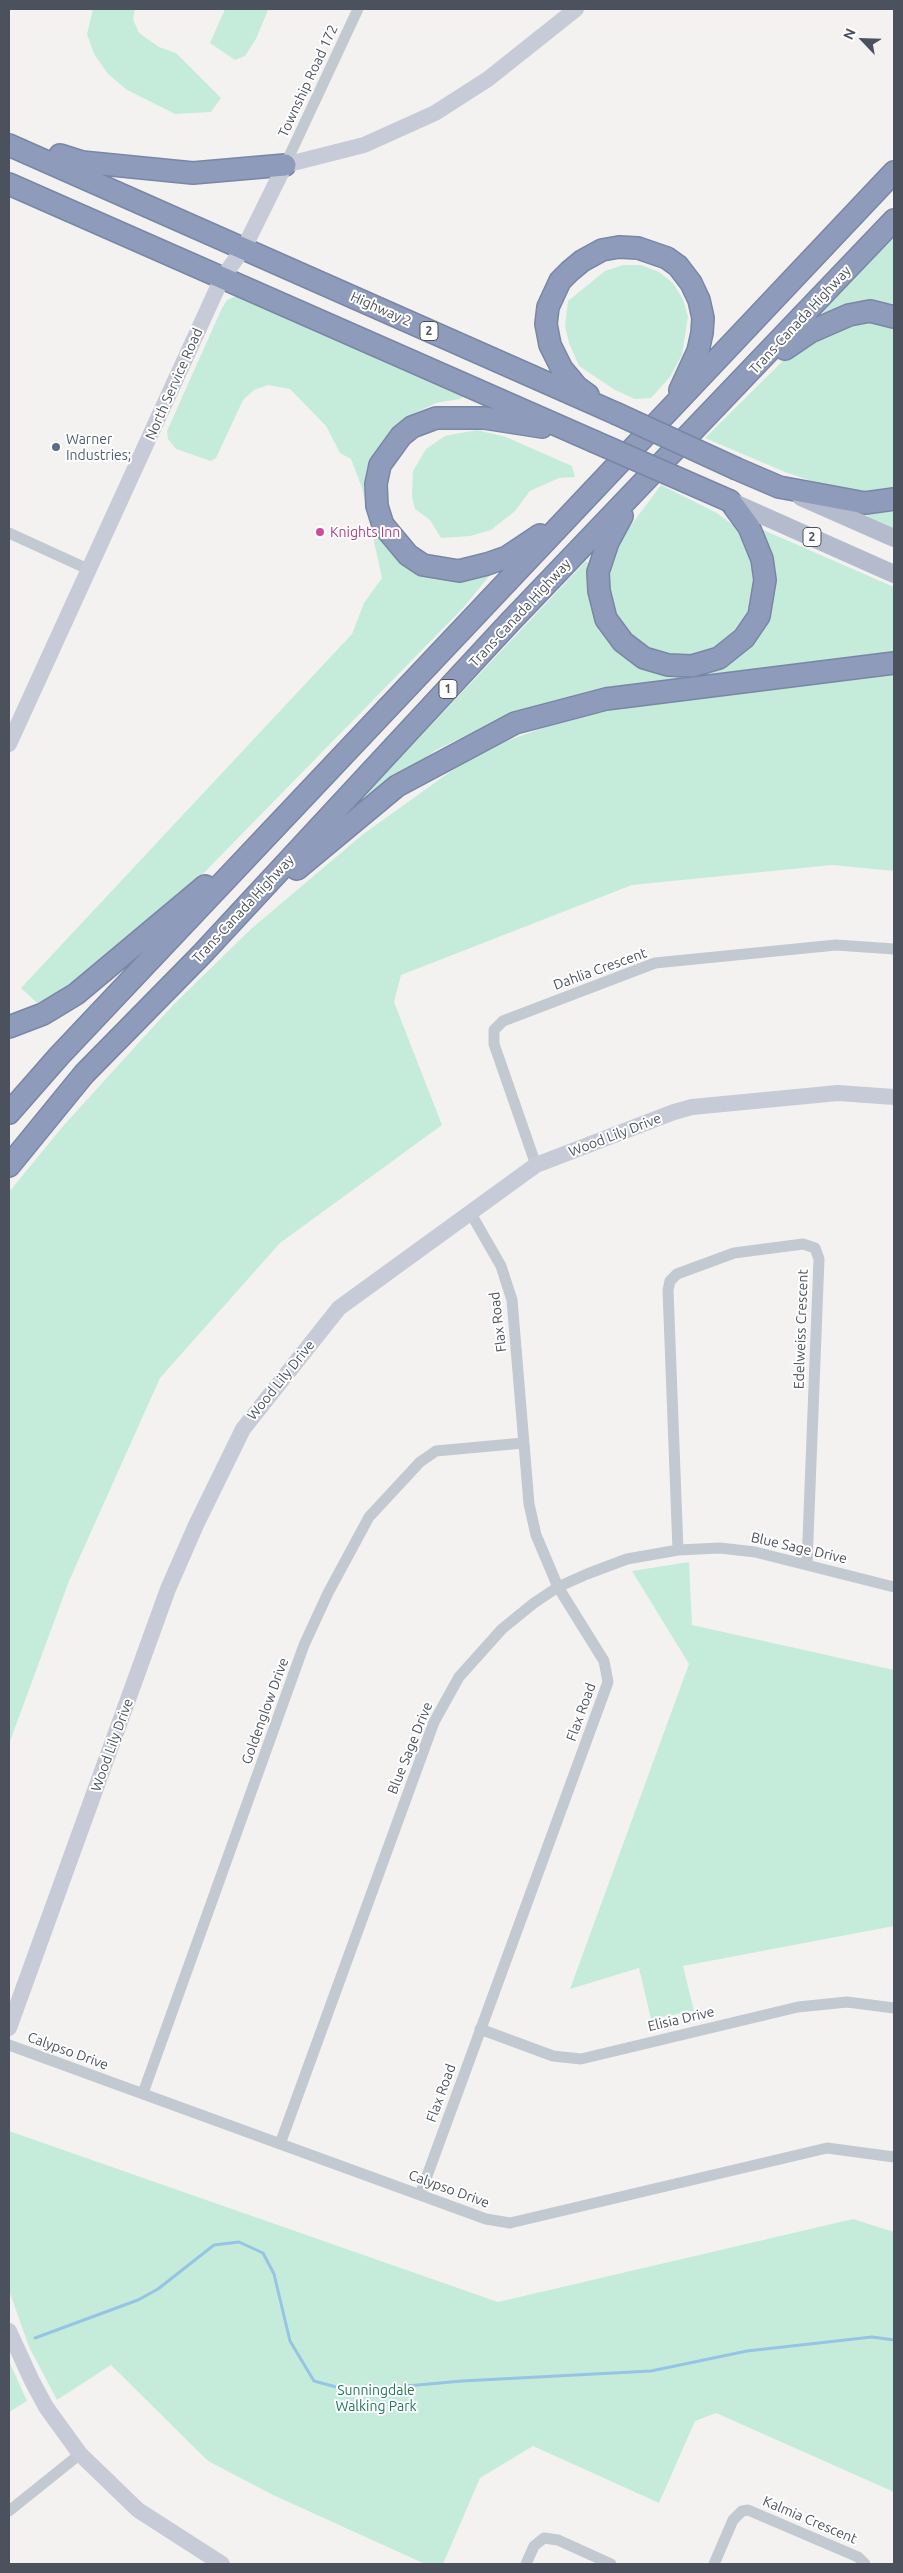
<!DOCTYPE html>
<style>
body{margin:0}
#map{position:relative;width:903px;height:2573px;overflow:hidden;background:#f3f2f1;font-family:Ubuntu,sans-serif}
canvas{display:block}
.frame{position:absolute;inset:0;border:10px solid #4b515d;pointer-events:none}
.north{position:absolute;left:838px;top:15px;width:50px;height:50px;-webkit-text-stroke:4px #fff;paint-order:stroke;rotate:294deg;font-size:14px;font-weight:700;line-height:20px;text-align:center;color:#4b515d}
.north::after{content:'';display:block;margin:auto;width:18px;height:22px;background:#4b515d;clip-path:polygon(50% 0,100% 100%,50% 72%,0 100%)}
</style>
<div id="map">
<canvas width="903" height="2573"></canvas>
<div class="frame"></div>
<div class="north">N</div>
</div>
<script>
const g = document.querySelector('canvas').getContext('2d');
g.lineJoin = 'round';
function fillPath(path, color) { g.fillStyle = color; g.fill(path, 'evenodd'); }
const poly = rows => new Path2D(rows.map(r => 'M' + r).join(''));
function stroke(path, color, width, dash) { g.strokeStyle = color; g.lineWidth = width; g.lineCap = dash ? 'butt' : 'round'; g.setLineDash(dash || []); g.stroke(path); }
function label(font, color, halo, rows, align = 'center') {
  g.font = font + ' Ubuntu,sans-serif'; g.lineWidth = 4; g.setLineDash([]); g.textBaseline = 'middle'; g.strokeStyle = halo; g.fillStyle = color; for (const [text, x, y, turn = 0] of rows) {
    g.save(); g.translate(x, y); g.rotate((+turn || 0) * Math.PI / 180); g.textAlign = isNaN(turn) ? turn : align; if (halo) g.strokeText(text, 0, 0); g.fillText(text, 0, 0); g.restore();
  }
}
const green = poly([
 [93,9,135,9,133,19,139,33,159,47,176,53,221,98,211,112,175,114,127,90,108,74,94,54,87,34],
 [225,9,268,10,256,39,245,56,235,60,210,43],
 [894,237,894,304,867,302,826,315,823,312],
 [623,265,641,265,659,272,673,283,683,299,688,317,682,355,670,377,651,398,635,399,615,390,579,366,569,343,565,326,568,301,605,271],
 [239,295,466,395,460,399,436,403,413,414,394,431,378,507,410,552,495,569,463,608,194,883,72,986,37,1003,21,988,352,634,364,603,382,578,362,488,351,459,340,453,326,426,290,389,268,385,254,390,243,400,216,458,211,461,176,449,168,439,167,431,222,308,227,300],
 [864,319,894,322,894,491,852,495,785,472,705,438,799,345],
 [477,430,506,437,572,466,575,477,559,478,530,491,515,511,491,530,470,536,441,538,430,520,415,509,412,497,413,471,426,449,445,436],
 [661,485,717,513,741,531,755,559,760,587,753,614,721,648,693,658,650,653,624,632,608,606,606,570,617,544],
 [894,507,894,528,867,516,871,510],
 [761,529,894,587,894,656,591,693,544,704,484,727,436,750,385,787,335,827,586,561,592,566,595,616,659,672,749,645],
 [894,671,894,871,832,865,632,885,401,975,394,1002,442,1125,280,1243,160,1378,69,1581,9,1744,9,1192,64,1125,174,1004,251,929,362,835,479,751,573,717,689,697],
 [689,1562,692,1625,894,1670,894,1926,683,1966,694,2011,651,2019,639,1968,570,1989,689,1664,632,1571],
 [9,2131,498,2302,853,2219,894,2232,894,2492,716,2413,695,2421,659,2503,533,2446,480,2478,443,2564,425,2564,273,2495,208,2461,111,2365,57,2400,29,2347,9,2290],
 [9,2361,27,2401,9,2412]
]);
const stream = poly([
 [35,2338,138,2300,158,2289,214,2245,239,2242,263,2253,274,2274,290,2341,314,2381,351,2391,462,2381,651,2371,747,2351,872,2337,894,2340]
]);
const street = poly([
 [285,165,358,9],
 [9,533,90,570],
 [536,1165,494,1044,494,1030,503,1021,655,963,836,945,894,949],
 [678,1550,668,1290,670,1281,677,1274,734,1253,803,1244,815,1248,819,1259,807,1564],
 [480,2029,553,2056,581,2059,798,2007,847,2002,894,2008],
 [9,2045,486,2219,510,2223,827,2148,894,2157],
 [143,2093,304,1645,328,1593,369,1517,420,1462,436,1451,523,1443],
 [280,2144,434,1722,459,1677,502,1629,534,1603,558,1587,587,1574,627,1559,678,1550,720,1548,755,1552,894,1587],
 [420,2195,608,1682,604,1661,558,1587,536,1535,529,1504,512,1300,501,1266,470,1212],
 [9,2511,80,2454],
 [526,2564,534,2546,544,2538,558,2540,611,2564],
 [714,2564,733,2520,742,2511,748,2510,858,2557,865,2564]
]);
const secondary = poly([
 [9,744,222,278,244,248,285,165,364,145,435,113,488,79,576,9],
 [9,2028,168,1589,196,1525,243,1429,339,1308,536,1165,674,1112,692,1107,838,1093,894,1097],
 [9,2331,32,2381,46,2407,80,2454,138,2510,222,2564]
]);
const primary = poly([
 [801,497,894,538],
 [730,501,894,574]
]);
const highway = poly([
 [9,145,615,413],
 [60,155,82,162,193,173,285,165],
 [9,184,593,441],
 [785,349,810,332,849,315,870,311,894,317],
 [588,395,577,387,562,369,550,345,546,324,548,307,560,281,570,271,582,261,602,250,619,247,638,248,667,258,678,266,691,283,699,300,703,318,702,333,698,351,680,390],
 [737,469,779,487,865,503,894,499],
 [622,516,608,542,598,572,599,591,606,619,623,642,644,658,668,665,692,666,719,658,744,638,759,616,765,580,762,559,749,527,730,501],
 [540,535,507,557,487,564,459,571,423,565,408,555,383,525,377,506,376,484,380,465,401,436,412,427,436,418,484,418,542,427],
 [297,869,397,786,515,723,606,699,894,663],
 [9,1027,43,1014,76,994,205,886],
 [9,1113,59,1056,894,172],
 [9,1166,84,1074,202,954,509,623,894,220]
]);
const highwayBridge = poly([
 [615,413,737,469],
 [593,441,730,501]
]);
const markers = [
 [56,447,5,"#5c6f8a"],
 [320,532,5,"#d1479c"]
];
const shields = [
 [429,331,18],
 [812,537,18],
 [448,689,18]
];
const shieldNames = [
 ["2",429,331],
 ["2",812,537],
 ["1",448,689]
];
const streetNames = [
 ["Township Road 172",308,81,-65],
 ["Highway 2",381,309,24],
 ["Trans-Canada Highway",800,320,-47],
 ["North Service Road",174,384,-66],
 ["Trans-Canada Highway",520,613,-47],
 ["Trans-Canada Highway",243,909,-47],
 ["Dahlia Crescent",600,969,-20],
 ["Wood Lily Drive",615,1135,-21],
 ["Flax Road",498,1322,-97],
 ["Edelweiss Crescent",801,1329,-88],
 ["Wood Lily Drive",281,1380,-51],
 ["Blue Sage Drive",799,1548,13],
 ["Goldenglow Drive",265,1711,-70],
 ["Flax Road",581,1712,-70],
 ["Wood Lily Drive",112,1745,-70],
 ["Blue Sage Drive",410,1748,-68],
 ["Elisia Drive",681,2019,-13],
 ["Calypso Drive",68,2051,20],
 ["Flax Road",441,2093,-70],
 ["Calypso Drive",449,2189,20],
 ["Kalmia Crescent",810,2520,23]
];
const serviceNames = [
 ["Warner",66,439],
 ["Industries;",66,455]
];
const hotelNames = [
 ["Knights Inn",330,532]
];
const parkNames = [
 ["Sunningdale",376,2390],
 ["Walking Park",376,2406]
];
fillPath(green, '#c5ecdb');
stroke(stream, '#96c4e4', 3);
stroke(highway, '#7986a6', 24);
stroke(street, '#c3c9d1', 11);
stroke(secondary, '#c6cbd7', 16);
stroke(primary, '#b4bbcd', 18);
stroke(highway, '#8e9bba', 21);
stroke(highwayBridge, '#7986a6', 24, []);
stroke(highwayBridge, '#8e9bba', 21);
for (const [x, y, r, color] of markers) { const dot = new Path2D(); dot.arc(x, y, r, 0, 2 * Math.PI); g.fillStyle = color; g.fill(dot); stroke(dot, '#fff', 2); }
for (const [x, y, w] of shields) { const box = new Path2D(); box.roundRect(x - w / 2, y - 9.5, w, 19, 4); g.fillStyle = '#fff'; g.fill(box); stroke(box, '#4b515d', 1); }
label('bold 12px', '#4b515d', null, shieldNames);
label('14px', '#4b515d', '#fff', streetNames);
label('14px', '#4e5e75', '#fff', serviceNames, 'left');
label('14px', '#b23c85', '#fff', hotelNames, 'left');
label('14px', '#21785e', '#fff', parkNames);
</script>
